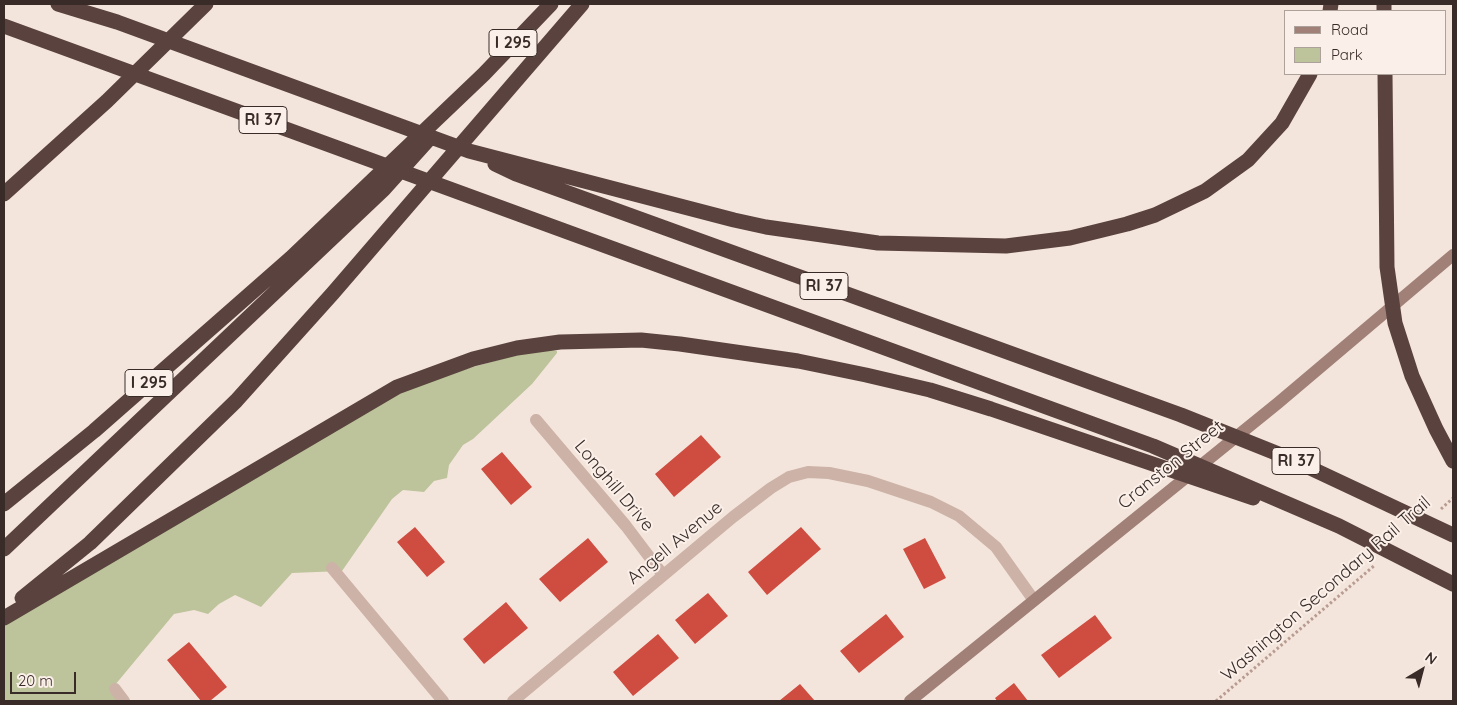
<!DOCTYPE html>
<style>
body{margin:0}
#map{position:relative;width:1457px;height:705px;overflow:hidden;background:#f4e5dc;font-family:Quicksand,sans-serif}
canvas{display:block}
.frame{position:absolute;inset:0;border:5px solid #392b28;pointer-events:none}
.legend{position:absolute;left:1284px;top:10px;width:162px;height:65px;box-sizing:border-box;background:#fbf0e9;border:1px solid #ada19c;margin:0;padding:6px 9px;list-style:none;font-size:15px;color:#392b28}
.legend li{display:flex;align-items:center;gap:10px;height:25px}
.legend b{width:25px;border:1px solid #ada19c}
.north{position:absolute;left:1397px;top:645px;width:50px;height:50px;-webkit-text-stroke:4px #fbf0e9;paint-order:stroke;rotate:37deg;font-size:14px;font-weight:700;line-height:20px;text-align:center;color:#392b28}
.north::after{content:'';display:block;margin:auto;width:18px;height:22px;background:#392b28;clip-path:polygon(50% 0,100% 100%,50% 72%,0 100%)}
.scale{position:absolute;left:10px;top:672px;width:66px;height:22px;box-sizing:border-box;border:2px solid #392b28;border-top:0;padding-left:6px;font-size:15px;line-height:18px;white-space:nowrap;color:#392b28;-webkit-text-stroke:4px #fbf0e9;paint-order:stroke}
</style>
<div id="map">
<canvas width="1457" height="705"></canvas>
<div class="frame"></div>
<ul class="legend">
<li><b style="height:6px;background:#a18078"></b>Road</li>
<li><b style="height:14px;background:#bdc49b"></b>Park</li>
</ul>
<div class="north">N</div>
<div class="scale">20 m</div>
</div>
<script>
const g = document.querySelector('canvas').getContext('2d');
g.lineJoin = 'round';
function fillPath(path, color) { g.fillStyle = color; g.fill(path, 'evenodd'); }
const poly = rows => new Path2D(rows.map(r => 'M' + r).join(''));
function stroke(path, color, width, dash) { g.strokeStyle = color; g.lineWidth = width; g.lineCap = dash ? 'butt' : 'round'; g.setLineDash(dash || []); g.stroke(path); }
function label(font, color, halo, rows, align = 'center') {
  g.font = font + ' Quicksand,sans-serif'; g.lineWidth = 4; g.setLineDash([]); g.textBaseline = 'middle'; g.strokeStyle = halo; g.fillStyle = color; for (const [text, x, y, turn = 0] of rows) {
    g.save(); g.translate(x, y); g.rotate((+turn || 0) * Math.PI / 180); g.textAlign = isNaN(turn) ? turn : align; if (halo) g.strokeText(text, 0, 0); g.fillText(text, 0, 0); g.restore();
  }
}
const green = poly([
 [547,349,557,351,557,353,532,384,473,439,463,445,449,465,447,478,434,481,424,492,403,490,392,499,342,571,292,573,261,607,235,595,219,604,208,614,194,610,174,614,115,685,125,701,4,701,4,620,413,384,512,356]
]);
const building = poly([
 [701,435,721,457,674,497,655,474],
 [502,452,532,487,511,505,481,469],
 [415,527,445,562,427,577,397,542],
 [801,527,821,549,767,595,748,572],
 [588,538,608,562,560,602,539,579],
 [925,538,946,578,924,589,903,549],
 [708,593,728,616,695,644,675,620],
 [506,602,528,628,484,664,463,639],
 [886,614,904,637,859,673,840,651],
 [1095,615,1112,638,1059,678,1041,655],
 [658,634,679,658,633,696,613,672],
 [189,642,227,687,210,701,201,701,167,660],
 [1014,683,1028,701,997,701,995,698],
 [800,684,815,701,779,701]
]);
const path = poly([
 [1441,509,1453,498],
 [1216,701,1375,565]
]);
const street = poly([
 [536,420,626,526,663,575],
 [332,568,443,701],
 [115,689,124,701],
 [513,701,733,517,771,488,789,477,808,472,829,473,868,481,931,502,959,516,996,547,1033,599]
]);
const secondary = poly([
 [910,701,1278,403,1453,255]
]);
const highway = poly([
 [58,4,117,22,469,151,734,220,766,227,878,243,1006,246,1070,238,1127,224,1155,215,1205,191,1248,160,1282,123,1310,74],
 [1384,4,1384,11],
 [1330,11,1331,4],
 [4,26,1153,446,1339,526,1453,584],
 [1385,74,1387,267,1395,323,1412,376,1436,429,1453,461],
 [495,164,516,174,1181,415,1291,459,1453,535],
 [4,194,107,101,206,4],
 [4,504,94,431,291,258,484,74,551,4],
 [4,549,384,189,429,139],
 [22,598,90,543,236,401,333,293,582,4],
 [4,618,397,387,473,359,517,348,560,342,641,340,680,344,798,361,866,375,930,390,991,409,1253,498]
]);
const shields = [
 [513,43,48],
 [263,120,48],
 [824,286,48],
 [149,383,48],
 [1296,461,48]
];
const shieldNames = [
 ["I 295",513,43],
 ["RI 37",263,120],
 ["RI 37",824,286],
 ["I 295",149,383],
 ["RI 37",1296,461]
];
const streetNames = [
 ["Cranston Street",1171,465,-39],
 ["Longhill Drive",614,486,50],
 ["Angell Avenue",675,543,-40],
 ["Washington Secondary Rail Trail",1326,589,-41]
];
fillPath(green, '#bdc49b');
fillPath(building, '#ce4c40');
stroke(path, '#b99c91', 3, [2.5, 2.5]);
stroke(street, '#cdb2a7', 12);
stroke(secondary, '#a18078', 12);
stroke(highway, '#5a433e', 15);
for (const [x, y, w] of shields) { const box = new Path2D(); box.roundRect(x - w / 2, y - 13.5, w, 27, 4); g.fillStyle = '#fbf0e9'; g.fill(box); stroke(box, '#392b28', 1); }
label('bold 16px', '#392b28', null, shieldNames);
label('18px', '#392b28', '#fbf0e9', streetNames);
</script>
